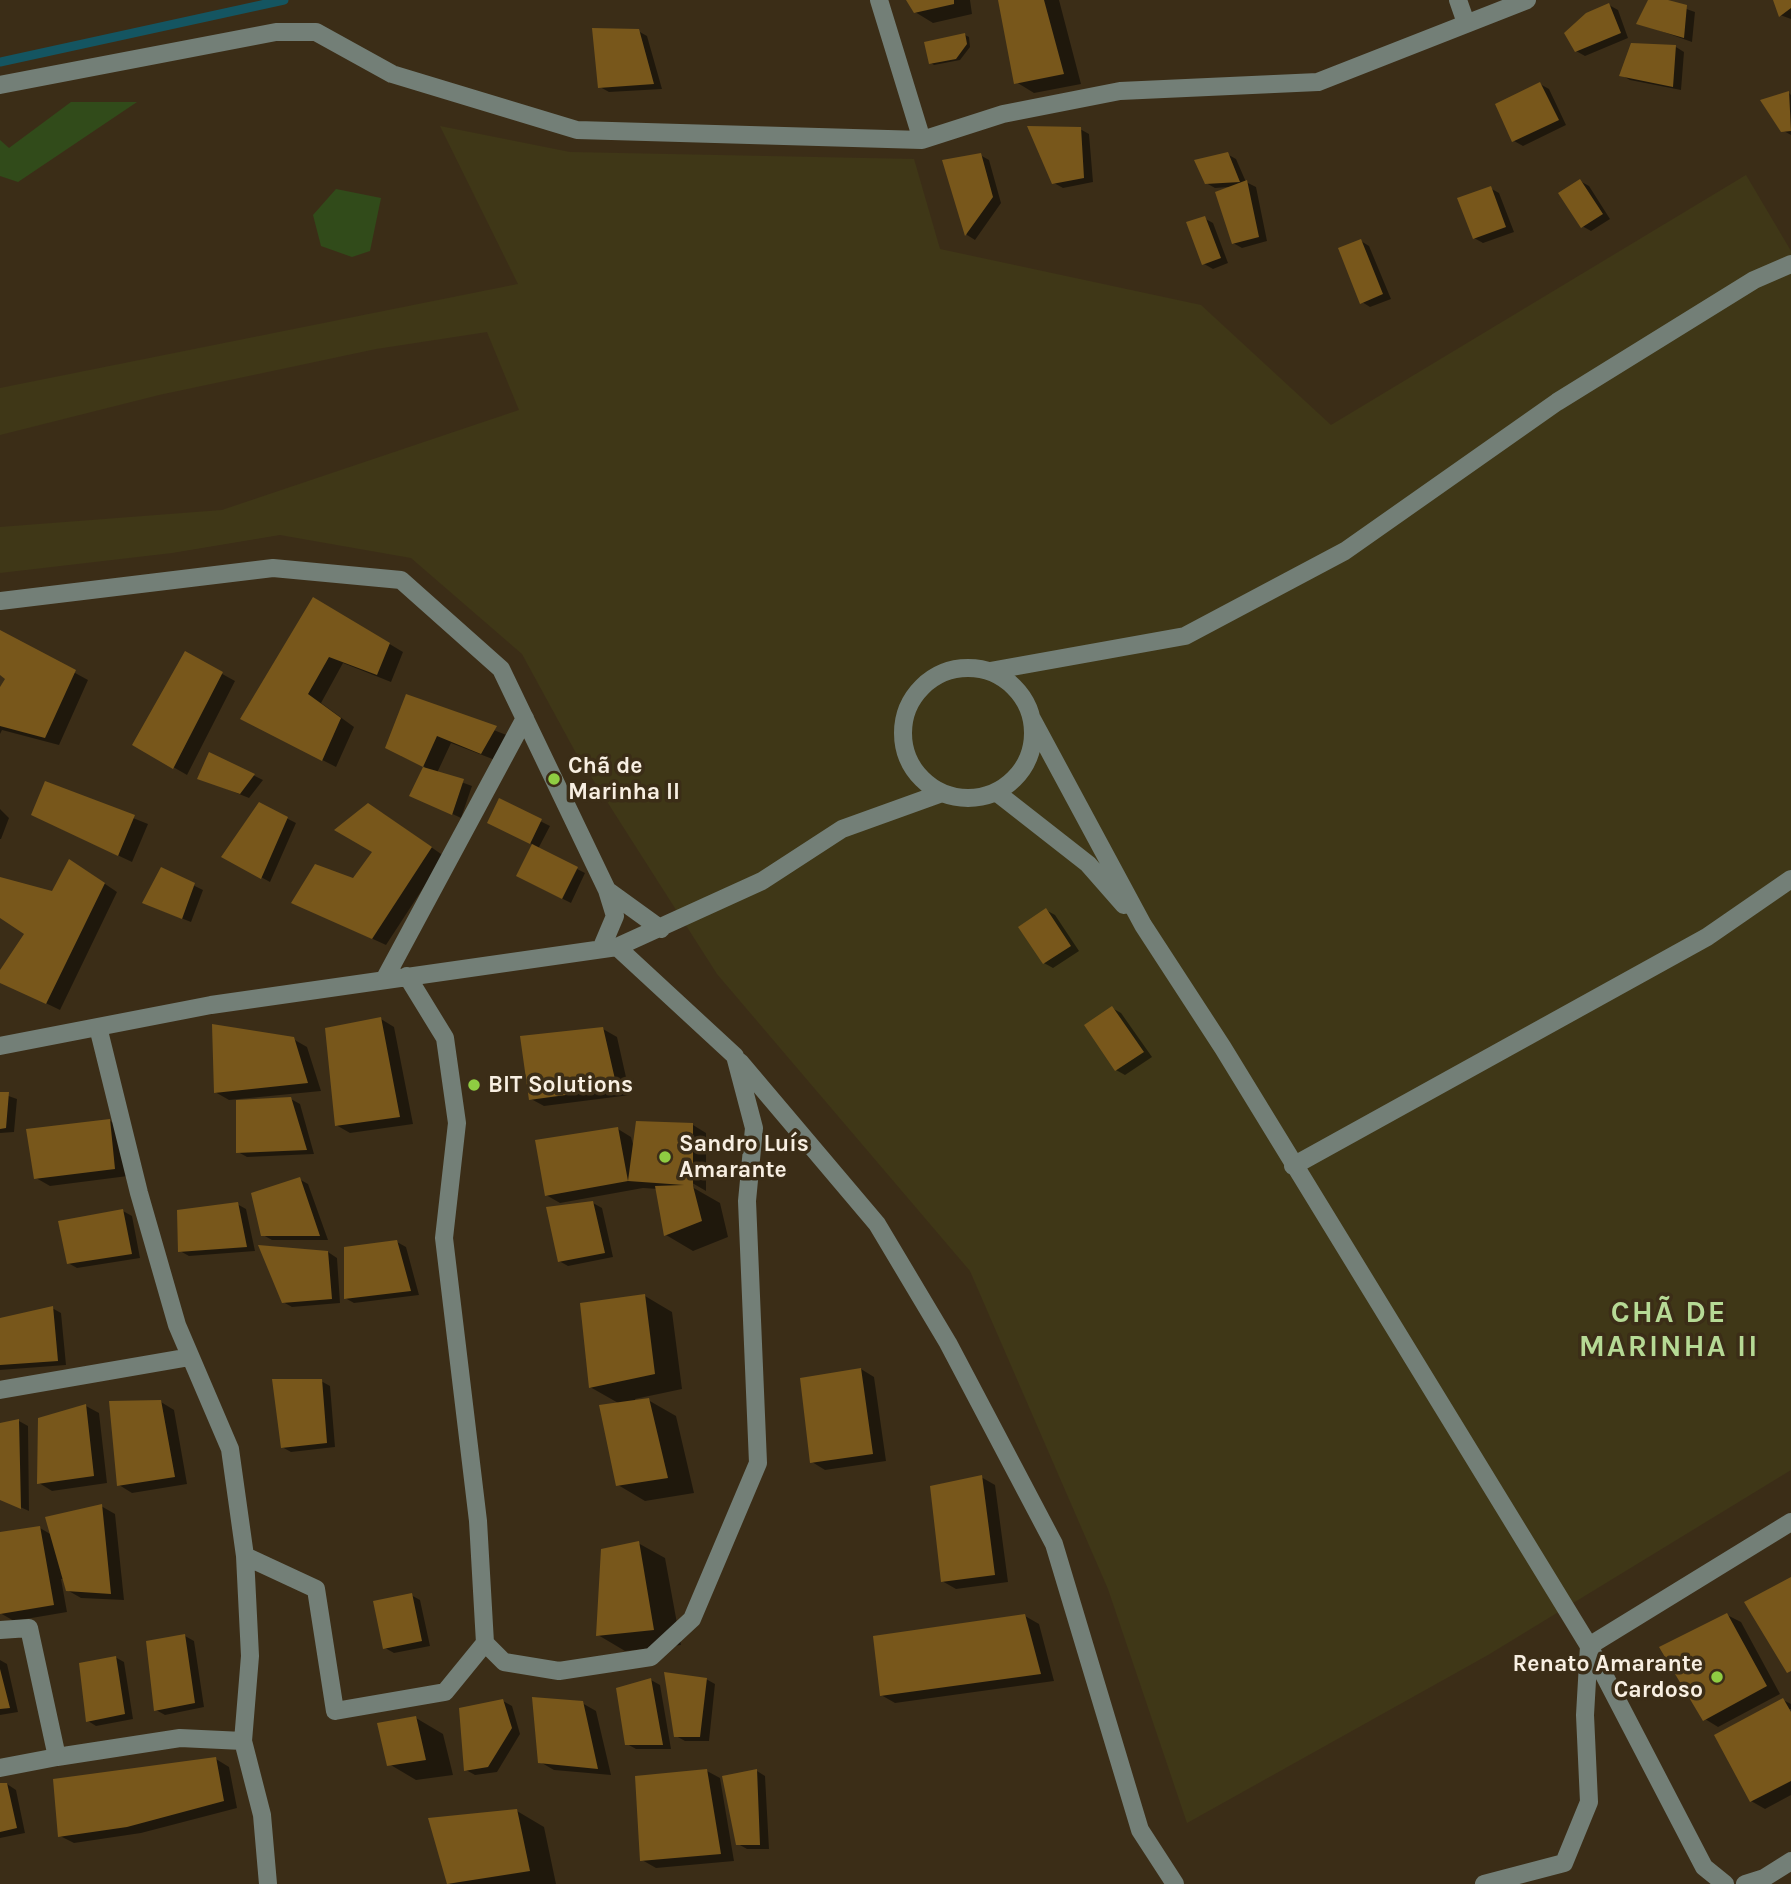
<!DOCTYPE html>
<meta charset="utf-8">
<style>
body{margin:0}
canvas{display:block;background:#3b2d17}
</style>
<canvas width="1791" height="1884"></canvas>
<script>
const g = document.querySelector('canvas').getContext('2d');
g.lineJoin = 'round';
function fillPath(path, color) { g.fillStyle = color; g.fill(path, 'evenodd'); }
const poly = rows => new Path2D(rows.map(r => 'M' + r).join(''));
function stroke(path, color, width, dash) { g.strokeStyle = color; g.lineWidth = width; g.lineCap = dash ? 'butt' : 'round'; g.setLineDash(dash || []); g.stroke(path); }
function label(font, color, halo, rows, align = 'center') {
  g.font = font + ' Karla,sans-serif'; g.lineWidth = 7; g.setLineDash([]); g.textBaseline = 'middle'; g.strokeStyle = halo; g.fillStyle = color; for (const [text, x, y, turn = 0] of rows) {
    g.save(); g.translate(x, y); g.rotate((+turn || 0) * Math.PI / 180); g.textAlign = isNaN(turn) ? turn : align; if (halo) g.strokeText(text, 0, 0); g.fillText(text, 0, 0); g.restore();
  }
}
const green = poly([
 [71,102,137,102,18,182,0,176,0,140,9,148],
 [336,189,381,198,370,251,352,257,321,246,313,215]
]);
const sand = poly([
 [440,126,570,152,914,159,940,249,1201,305,1331,425,1746,175,1791,251,1791,1470,1488,1655,1187,1823,1108,1589,970,1271,717,974,576,753,522,654,411,558,280,535,172,553,0,573,0,527,222,510,519,410,487,332,376,349,159,395,0,435,0,388,518,284]
]);
const shadow = poly([
 [908,0,970,0,972,14,933,23,915,12],
 [1000,0,1059,0,1081,84,1034,93,1016,82],
 [1650,0,1661,0,1695,12,1692,42,1638,23],
 [1774,0,1791,0,1791,19,1780,15],
 [1609,5,1618,10,1628,38,1585,56,1576,51],
 [638,31,647,36,662,89,609,92,600,87],
 [965,35,969,37,970,47,960,60,934,65,931,63],
 [1676,47,1684,52,1681,90,1630,80,1621,75],
 [1540,84,1549,89,1566,125,1523,146,1514,141],
 [1789,93,1791,95,1791,135,1782,130],
 [1080,129,1089,134,1093,182,1063,188,1054,183],
 [1227,154,1236,159,1246,182,1256,187,1267,241,1242,248,1233,243,1229,187,1215,188,1206,183],
 [980,155,989,160,1001,203,975,240,967,235,945,162],
 [1580,181,1589,186,1610,219,1591,231,1582,226],
 [1490,188,1499,193,1514,232,1483,243,1474,238],
 [1204,218,1213,223,1228,263,1213,269,1204,264],
 [1361,241,1369,246,1391,299,1370,307,1362,302],
 [314,599,403,652,391,682,343,663,321,703,354,727,336,767,256,726],
 [0,632,88,680,59,745,2,730,0,734,0,690,8,678,0,672],
 [186,654,235,681,187,775,135,745],
 [407,696,509,736,495,760,451,743,437,773,472,786,461,818,412,795,425,767,401,756],
 [210,754,263,780,249,798,199,778],
 [46,783,148,824,132,862,47,822],
 [500,801,550,826,538,849,585,873,571,903,527,881,534,845,498,827],
 [259,804,296,823,270,882,224,857],
 [0,809,9,818,1,839,0,839],
 [382,813,444,856,386,945,294,903,354,880,374,851],
 [83,869,117,892,60,1010,0,981,0,973,27,933,0,916,0,879,53,893],
 [162,870,203,890,191,922,153,907],
 [1046,910,1055,915,1079,951,1053,968,1044,963],
 [1112,1008,1121,1013,1152,1057,1125,1075,1116,1070,1086,1026],
 [381,1019,394,1027,413,1124,350,1133,336,1125],
 [603,1029,617,1037,630,1095,544,1106,531,1099],
 [293,1039,307,1047,321,1091,229,1100,215,1092],
 [0,1093,17,1099,14,1132,0,1133],
 [291,1099,300,1104,314,1154,247,1157,238,1152],
 [110,1121,123,1129,128,1176,50,1186,36,1178],
 [693,1125,706,1133,706,1191,687,1180,685,1183,720,1203,728,1237,693,1251,666,1235,658,1189,643,1188,560,1203,546,1195,618,1129,631,1137,634,1148],
 [299,1179,308,1184,328,1240,272,1240,263,1235],
 [593,1203,602,1208,613,1257,568,1266,559,1261],
 [237,1204,246,1209,255,1251,189,1256,180,1251],
 [123,1211,132,1216,140,1258,77,1268,68,1263],
 [397,1242,406,1247,419,1295,354,1303,345,1298],
 [328,1252,337,1258,340,1303,292,1307,283,1302],
 [645,1296,672,1312,682,1389,635,1399,636,1402,648,1400,676,1416,694,1493,645,1501,618,1485,620,1404,590,1387],
 [52,1308,61,1313,66,1365,0,1370,0,1320],
 [861,1369,874,1377,886,1461,825,1470,812,1462],
 [321,1381,330,1386,335,1447,291,1452,282,1447],
 [161,1402,174,1410,187,1484,132,1493,119,1485],
 [86,1406,99,1413,107,1483,52,1491,39,1483],
 [19,1421,28,1426,29,1511,0,1498,0,1425],
 [981,1477,995,1485,1008,1582,956,1589,942,1581],
 [101,1506,115,1514,124,1600,81,1598,67,1590,64,1579,61,1579,67,1612,14,1621,0,1613,0,1534,40,1528,52,1535],
 [638,1543,665,1558,681,1645,625,1651,598,1635],
 [411,1595,420,1600,430,1646,394,1653,385,1648],
 [1727,1615,1741,1622,1780,1694,1718,1727,1705,1719],
 [1025,1616,1039,1624,1054,1681,895,1703,881,1695],
 [185,1636,194,1641,204,1707,165,1715,156,1710],
 [115,1657,124,1662,133,1719,96,1726,88,1721],
 [0,1660,7,1664,18,1712,0,1715],
 [706,1679,715,1684,709,1741,685,1741,676,1736],
 [651,1680,660,1685,671,1749,636,1749,627,1744],
 [1783,1700,1791,1704,1791,1709,1787,1709,1791,1715,1791,1795,1765,1809,1751,1801],
 [503,1701,512,1706,520,1734,497,1772,475,1775,466,1770],
 [582,1703,596,1711,611,1775,554,1770,540,1762],
 [416,1718,443,1734,453,1775,416,1780,389,1764],
 [216,1759,229,1767,237,1808,141,1833,74,1843,60,1836],
 [707,1771,720,1778,734,1861,656,1868,642,1860],
 [757,1771,765,1776,769,1849,747,1849,738,1844],
 [7,1784,16,1790,25,1833,0,1838,0,1785],
 [517,1811,544,1827,556,1884,449,1884]
]);
const stream = poly([
 [0,62,284,0]
]);
const building = poly([
 [906,0,954,0,954,4,914,13],
 [998,0,1044,0,1064,74,1014,84],
 [1648,0,1668,0,1687,5,1684,38,1636,24],
 [1773,0,1791,0,1791,8,1779,17],
 [1609,3,1621,33,1575,52,1564,33,1586,13],
 [592,28,639,29,654,84,598,88],
 [965,33,967,44,956,59,929,64,924,42],
 [1631,43,1676,45,1673,87,1619,76],
 [1540,82,1559,120,1512,142,1495,104],
 [1789,91,1791,131,1781,132,1760,100],
 [1027,126,1081,127,1084,178,1052,184],
 [1228,152,1240,182,1205,184,1194,160],
 [981,153,993,197,965,236,942,160],
 [1580,179,1603,214,1581,228,1558,193],
 [1247,180,1259,237,1232,244,1215,192],
 [1491,186,1506,227,1473,239,1457,198],
 [1205,216,1221,258,1202,265,1186,222],
 [1361,239,1383,294,1360,304,1338,248],
 [313,597,390,643,377,675,329,657,308,694,341,718,322,761,240,719],
 [0,630,76,670,45,738,0,726,0,687,5,679,0,675],
 [185,651,223,672,173,769,132,745],
 [406,694,497,726,481,754,437,736,423,767,385,748],
 [209,752,255,774,240,794,197,779],
 [423,767,464,779,452,815,409,796],
 [45,781,135,815,118,856,31,815],
 [499,798,542,819,530,844,487,823],
 [259,802,288,817,261,879,221,857],
 [368,803,432,847,372,939,291,903,315,864,353,878,372,852,334,830],
 [532,844,578,867,562,899,516,876],
 [69,859,105,883,46,1004,0,983,0,970,24,934,0,918,0,877,52,891],
 [161,867,195,883,182,919,142,903],
 [1046,908,1071,946,1043,964,1018,927],
 [1112,1006,1144,1052,1115,1071,1084,1025],
 [381,1017,400,1117,335,1126,325,1028],
 [212,1024,294,1037,308,1083,214,1093],
 [603,1027,617,1088,529,1100,520,1036],
 [0,1092,9,1092,6,1128,0,1129],
 [291,1097,307,1150,236,1153,236,1100],
 [110,1119,115,1169,34,1179,26,1129],
 [636,1121,693,1123,693,1186,702,1221,664,1236,655,1186,684,1185,628,1181,545,1196,535,1140,618,1127,628,1181],
 [300,1177,320,1236,261,1236,251,1193],
 [593,1201,605,1253,558,1262,546,1207],
 [238,1202,247,1247,178,1252,177,1210],
 [123,1209,132,1254,67,1264,58,1221],
 [397,1240,411,1291,344,1299,344,1247],
 [258,1245,328,1251,332,1299,282,1303],
 [645,1294,655,1374,589,1388,580,1303],
 [53,1306,58,1361,0,1365,0,1318],
 [861,1368,873,1454,810,1463,800,1378],
 [272,1379,322,1379,327,1443,281,1448],
 [649,1398,668,1478,616,1486,599,1405],
 [161,1400,175,1477,117,1486,109,1401],
 [86,1404,94,1476,37,1484,38,1418],
 [19,1419,21,1509,0,1500,0,1423],
 [982,1475,995,1575,941,1582,930,1486],
 [102,1504,111,1594,66,1591,45,1517],
 [40,1526,54,1605,0,1614,0,1532],
 [639,1541,654,1630,596,1636,601,1549],
 [1791,1577,1791,1671,1787,1673,1744,1602],
 [412,1593,422,1641,383,1649,373,1601],
 [1727,1613,1767,1686,1703,1721,1659,1647],
 [1025,1614,1041,1674,880,1696,873,1636],
 [185,1634,195,1703,154,1711,146,1641],
 [116,1656,125,1714,86,1722,79,1663],
 [0,1669,10,1708,0,1709],
 [664,1672,707,1678,700,1737,674,1737],
 [651,1678,663,1745,625,1745,616,1688],
 [532,1697,583,1701,598,1769,538,1763],
 [1783,1698,1791,1712,1791,1781,1750,1802,1714,1735],
 [503,1699,512,1728,488,1767,464,1771,459,1708],
 [416,1716,426,1760,387,1766,377,1723],
 [216,1757,224,1801,127,1827,58,1837,53,1779],
 [707,1769,721,1854,640,1861,635,1776],
 [757,1769,760,1845,736,1845,722,1776],
 [0,1783,7,1783,17,1828,0,1832],
 [517,1809,530,1871,447,1884,428,1818]
]);
const minor = poly([
 [879,0,922,140],
 [1458,0,1466,23],
 [0,85,276,32,316,32,392,74,577,130,922,140,1003,114,1120,91,1318,82,1527,0],
 [0,601,273,568,401,580,501,669,607,890,615,916,601,949],
 '903 733a65 65 0 1 1 130 0a65 65 0 1 1-130 0Z',
 [990,671,1185,636,1345,551,1557,402,1754,280,1791,264],
 [1032,719,1143,925,1223,1048,1589,1646,1704,1867,1725,1884],
 [996,792,1088,864,1124,905],
 [607,890,661,929],
 [384,980,525,718],
 [98,1027,139,1193,177,1325,230,1449,245,1556,316,1589,335,1711,445,1692,485,1643,478,1521,444,1238,457,1123,445,1038,407,976],
 [0,1046,211,1005,617,947,762,881,842,829,942,793],
 [740,1062,877,1224,948,1343,1054,1544,1140,1830,1175,1884],
 [1293,1166,1707,937,1791,879],
 [0,1390,190,1357],
 [245,1556,250,1656,243,1741,262,1815,268,1884],
 [0,1630,29,1628,57,1757,180,1738,243,1741],
 [485,1643,504,1662,559,1671,651,1657,692,1619,758,1463,747,1201,754,1128,735,1056,617,947],
 [0,1768,57,1757],
 [1484,1884,1564,1863,1589,1802,1585,1715,1589,1646,1791,1522],
 [1745,1884,1764,1878,1791,1861]
]);
const markers = [
 [554,779,7,"#8fcd42"],
 [474,1085,7,"#8fcd42"],
 [665,1157,7,"#8fcd42"],
 [1717,1677,7,"#8fcd42"]
];
const poiNames = [
 ["Chã de",568,766],
 ["Marinha II",568,792],
 ["BIT Solutions",488,1085],
 ["Sandro Luís",679,1144],
 ["Amarante",679,1170],
 ["Renato Amarante",1703,1664,"right"],
 ["Cardoso",1703,1690,"right"]
];
const districtNames = [
 ["CHÃ DE",1669,1313],
 ["MARINHA II",1669,1347]
];
fillPath(green, '#314b1a');
fillPath(sand, '#3f3717');
fillPath(shadow, '#0007');
stroke(stream, '#145561', 9);
fillPath(building, '#78571b');
stroke(minor, '#737f77', 18);
for (const [x, y, r, color] of markers) { const dot = new Path2D(); dot.arc(x, y, r, 0, 2 * Math.PI); g.fillStyle = color; g.fill(dot); stroke(dot, '#3b2d17', 2.5); }
label('bold 23px', '#f8efe2', '#3b2d17', poiNames, 'left');
g.letterSpacing = '2px';
label('bold 30px', '#b6da95', '#3b2d17', districtNames);
g.letterSpacing = '0px';
</script>
